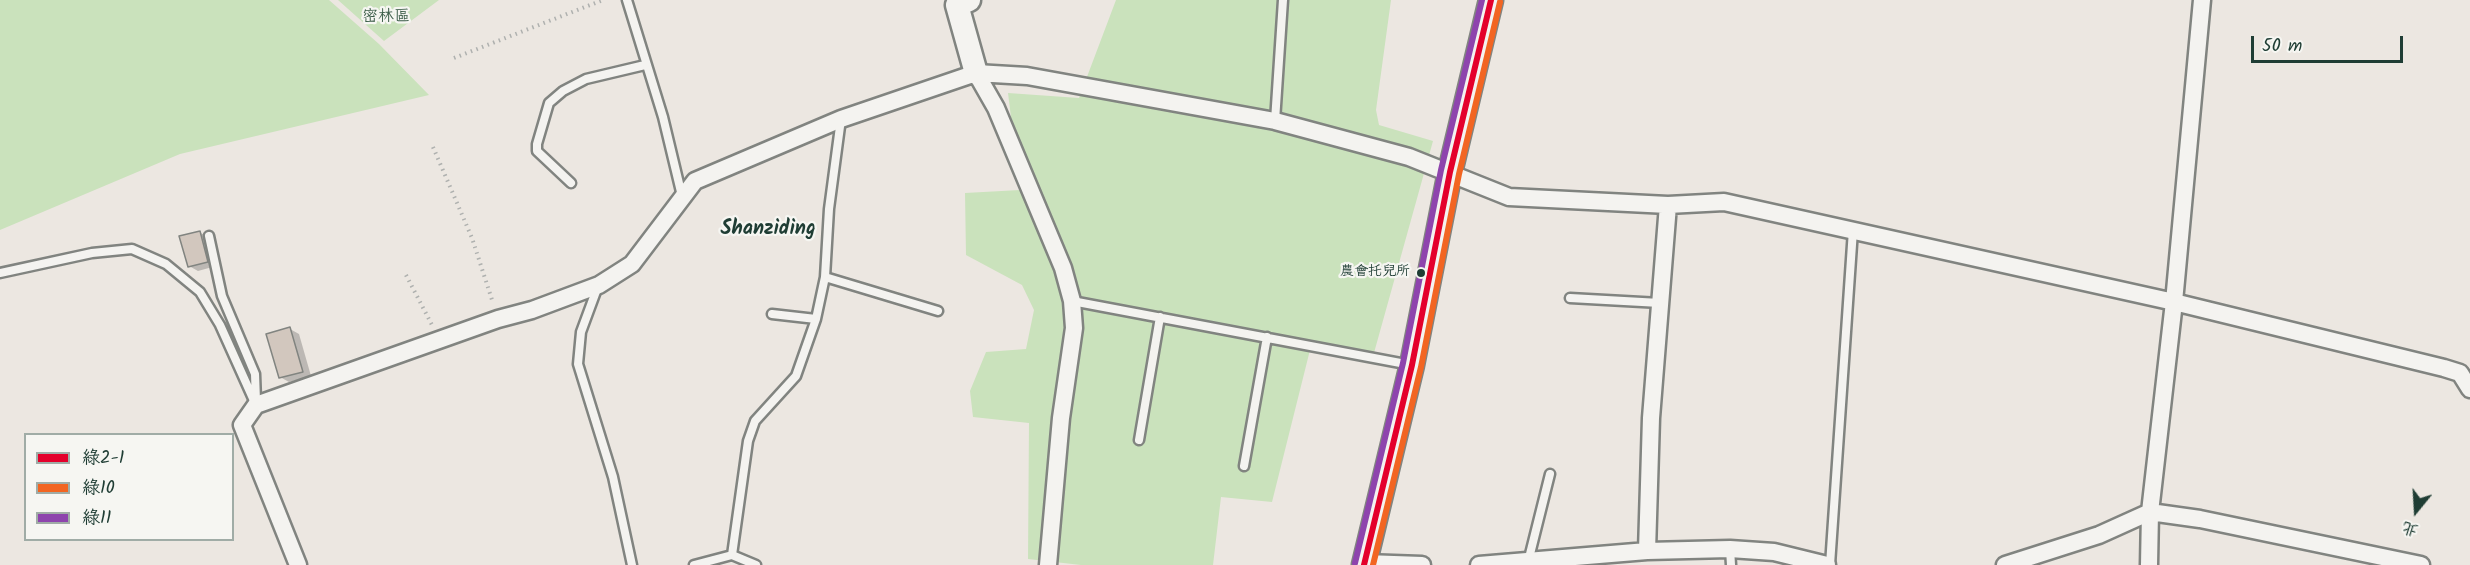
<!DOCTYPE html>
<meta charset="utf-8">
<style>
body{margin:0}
#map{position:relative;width:2470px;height:565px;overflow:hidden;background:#ece7e1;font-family:Kalam,"LXGW WenKai TC",sans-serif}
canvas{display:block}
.legend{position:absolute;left:24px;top:433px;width:210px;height:108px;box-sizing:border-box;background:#f6f6f2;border:2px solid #a0aca6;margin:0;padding:8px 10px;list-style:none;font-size:18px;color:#1f3d34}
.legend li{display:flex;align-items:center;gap:12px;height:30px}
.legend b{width:30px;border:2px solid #a0aca6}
.north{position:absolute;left:2386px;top:481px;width:60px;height:60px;-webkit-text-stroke:4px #f6f6f2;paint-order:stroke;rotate:198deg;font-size:16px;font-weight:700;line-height:24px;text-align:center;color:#1f3d34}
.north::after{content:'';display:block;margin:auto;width:21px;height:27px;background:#1f3d34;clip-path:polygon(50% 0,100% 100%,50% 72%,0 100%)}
.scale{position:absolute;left:2251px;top:36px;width:152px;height:27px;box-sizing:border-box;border:3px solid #1f3d34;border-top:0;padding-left:8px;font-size:18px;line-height:21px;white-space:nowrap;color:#1f3d34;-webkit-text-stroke:4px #f6f6f2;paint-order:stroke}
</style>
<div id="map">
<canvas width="2470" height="565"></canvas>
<ul class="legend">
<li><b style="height:8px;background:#e4002b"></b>綠2-1</li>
<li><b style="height:8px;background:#f26522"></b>綠10</li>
<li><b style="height:8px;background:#8e44ad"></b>綠11</li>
</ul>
<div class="north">北</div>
<div class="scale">50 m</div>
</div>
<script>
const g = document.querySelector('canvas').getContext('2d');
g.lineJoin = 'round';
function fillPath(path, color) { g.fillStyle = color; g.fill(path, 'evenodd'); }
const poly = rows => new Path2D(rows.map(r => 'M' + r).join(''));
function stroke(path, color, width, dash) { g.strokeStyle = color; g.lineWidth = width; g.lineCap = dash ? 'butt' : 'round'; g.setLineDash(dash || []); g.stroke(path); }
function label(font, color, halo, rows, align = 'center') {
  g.font = font + ' Kalam,"LXGW WenKai TC",sans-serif'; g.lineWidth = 4.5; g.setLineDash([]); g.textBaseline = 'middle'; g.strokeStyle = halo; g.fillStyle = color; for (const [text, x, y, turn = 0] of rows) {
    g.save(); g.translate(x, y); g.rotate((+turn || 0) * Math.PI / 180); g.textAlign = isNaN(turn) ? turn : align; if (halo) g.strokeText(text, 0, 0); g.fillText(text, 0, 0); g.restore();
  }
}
const green = poly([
 [0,0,329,0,379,44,429,95,180,154,0,230],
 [338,0,439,0,384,41],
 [1116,0,1391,0,1376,110,1379,125,1433,141,1372,360,1311,346,1272,502,1221,497,1213,565,1081,565,1028,559,1029,423,973,417,970,391,986,352,1026,349,1034,310,1022,285,966,255,965,193,1020,190,1008,93,1079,98]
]);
const shadow = poly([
 [199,232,208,237,216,266,198,271,189,266],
 [290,329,299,334,311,376,289,382,280,377]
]);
const building = poly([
 [200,231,208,262,188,267,179,236,200,231],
 [290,327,303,372,279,378,266,334,290,327]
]);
const path = poly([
 [454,58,603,0],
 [433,147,472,238,493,303],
 [406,275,432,325]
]);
const lane = poly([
 [627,0,663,117,682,196],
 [1275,121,1283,0],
 [571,183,537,151,537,144,549,103,563,91,586,79,645,65],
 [209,236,222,296,255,374,256,401],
 [0,273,92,253,132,249,166,264,200,292,220,325,256,405],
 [825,277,938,311],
 [598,286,581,332,578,364,613,477,632,565],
 [1570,298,1660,303],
 [1072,301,1411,365],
 [772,314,816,319],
 [1139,440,1160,317],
 [1244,466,1267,337],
 [1730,549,1731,565],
 [732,555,748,441,755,421,796,376,816,319,825,277,829,209,841,119],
 [1528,562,1550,474],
 [694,565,732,555,756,565],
 [1830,565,1853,230]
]);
const street = poly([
 [976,73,996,108,1063,268,1072,301,1074,328,1061,418,1048,565],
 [1647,551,1651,418,1668,205],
 [1365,563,1422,565],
 [298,565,242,425,256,405,498,319,532,310,599,285,632,264,695,181,841,119,976,73,1027,76,1275,121,1409,157,1509,197,1668,205,1724,202,2174,302,2444,368,2460,373,2470,389],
 [1479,565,1647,551,1730,549,1774,552,1827,565],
 [2005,565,2099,535,2150,512,2200,519,2421,565],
 [2149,565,2150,512,2174,302,2202,0]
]);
const secondary = poly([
 [969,0,957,5,976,73],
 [1364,565,1412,365,1450,172,1491,0]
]);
const bus1 = poly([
 [1364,565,1412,365,1450,172,1491,0]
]);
const bus2 = poly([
 [1373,565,1421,367,1459,174,1500,2]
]);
const bus3 = poly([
 [1355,563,1403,363,1441,170,1482,0]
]);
const markers = [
 [1421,273,5,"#1f3d34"]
];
const busNames = [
 ["農會托兒所",1410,273]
];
const parkNames = [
 ["密林區",386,18]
];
const quarterNames = [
 ["Shanziding",768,231]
];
fillPath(green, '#cae2bc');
fillPath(shadow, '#0003');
fillPath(building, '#d2c7be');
stroke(building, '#818480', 1.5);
stroke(lane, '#818480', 13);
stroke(street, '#818480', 21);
stroke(secondary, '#818480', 27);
stroke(path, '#afb1af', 4, [1.5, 4.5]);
stroke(lane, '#f4f3f0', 8);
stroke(street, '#f4f3f0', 16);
stroke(secondary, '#f4f3f0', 22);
stroke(bus1, '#e4002b', 6);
stroke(bus2, '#f26522', 6);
stroke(bus3, '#8e44ad', 6);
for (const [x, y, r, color] of markers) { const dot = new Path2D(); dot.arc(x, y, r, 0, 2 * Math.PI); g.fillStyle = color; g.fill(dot); stroke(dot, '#f6f6f2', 2); }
label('14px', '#1f3d34', '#f6f6f2', busNames, 'right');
label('16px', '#3c5d49', '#f6f6f2', parkNames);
label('bold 20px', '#1f3d34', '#f6f6f2', quarterNames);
</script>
